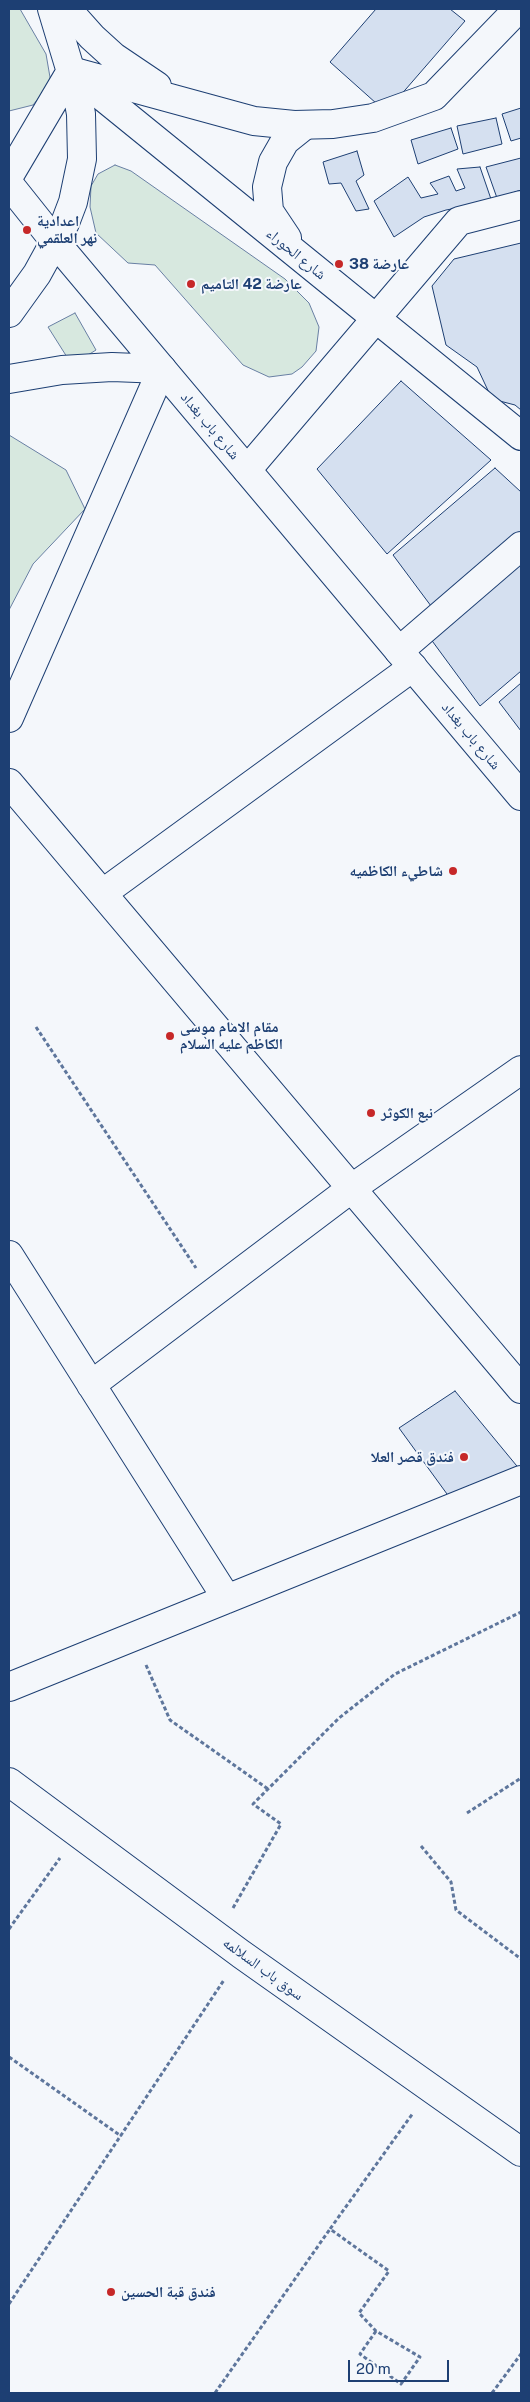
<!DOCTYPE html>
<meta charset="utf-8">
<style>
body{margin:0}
#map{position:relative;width:530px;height:2402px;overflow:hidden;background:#f4f7fb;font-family:"Public Sans",sans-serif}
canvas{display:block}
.frame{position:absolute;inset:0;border:10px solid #1d3f73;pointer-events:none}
.scale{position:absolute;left:348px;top:2360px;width:101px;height:22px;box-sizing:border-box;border:2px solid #1d3f73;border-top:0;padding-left:6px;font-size:15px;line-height:18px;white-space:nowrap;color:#1d3f73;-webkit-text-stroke:4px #f4f7fb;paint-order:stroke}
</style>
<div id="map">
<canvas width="530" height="2402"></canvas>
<div class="frame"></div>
<div class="scale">20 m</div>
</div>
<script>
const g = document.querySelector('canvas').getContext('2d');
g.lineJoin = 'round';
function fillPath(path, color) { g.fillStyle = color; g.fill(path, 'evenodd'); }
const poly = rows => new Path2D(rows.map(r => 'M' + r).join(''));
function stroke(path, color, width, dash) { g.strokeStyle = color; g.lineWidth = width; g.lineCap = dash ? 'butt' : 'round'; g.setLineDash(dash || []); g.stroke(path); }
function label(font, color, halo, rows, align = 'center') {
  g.font = font + ' "Public Sans","Noto Naskh Arabic",sans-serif'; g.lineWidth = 4; g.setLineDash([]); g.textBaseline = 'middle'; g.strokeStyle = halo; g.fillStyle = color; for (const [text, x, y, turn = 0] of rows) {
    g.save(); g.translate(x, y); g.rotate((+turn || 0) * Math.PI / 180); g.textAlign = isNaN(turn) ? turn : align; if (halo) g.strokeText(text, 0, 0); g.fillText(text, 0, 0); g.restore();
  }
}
const green = poly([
 [9,9,20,9,46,54,51,83,33,105,9,111,9,9],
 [115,165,131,171,285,279,309,303,319,327,316,351,302,367,292,374,269,377,243,365,155,265,128,263,96,233,90,207,91,186,98,174,115,165],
 [75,313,96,350,72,365,48,327,75,313],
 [9,435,66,470,85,509,33,564,9,610,9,435]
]);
const building = poly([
 [376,9,450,9,465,21,386,112,330,62,376,9],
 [521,108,521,138,511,141,502,114,521,108],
 [496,118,502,144,463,154,457,126,496,118],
 [451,128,458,149,418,164,411,140,451,128],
 [357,151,364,175,356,181,369,209,356,211,341,183,329,184,323,162,357,151],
 [521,158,521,190,497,198,486,167,521,158],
 [480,167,492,202,446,210,424,217,394,237,374,201,408,177,421,198,438,194,430,183,449,176,456,191,465,188,457,169,480,167],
 [521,243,521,410,515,405,492,399,477,367,446,345,432,286,454,259,521,243],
 [401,381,491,460,387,554,317,469,401,381],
 [495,468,521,492,521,535,434,610,393,555,495,468],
 [521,560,521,671,480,706,430,638,521,560],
 [521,683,521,731,499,702,521,683],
 [455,1391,521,1471,455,1505,399,1428,455,1391]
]);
const path = poly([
 [36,1027,196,1268],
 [146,1665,170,1720,268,1789],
 [467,1813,521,1778],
 [421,1846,451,1882,456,1910,521,1959],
 [233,1908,281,1824,253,1804,339,1718,395,1674,521,1612],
 [9,1929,60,1858],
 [9,2057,121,2136],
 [9,2304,224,1980],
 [376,2331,360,2354,401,2384,420,2357,376,2331,359,2313,389,2271,330,2229,413,2113],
 [215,2393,330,2229],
 [492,2393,521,2354]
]);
const street = poly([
 [67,9,92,37,114,57,157,86],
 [71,71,254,121,294,125,333,124,373,118,434,96,518,9],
 [247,470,459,221,521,205],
 [399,651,521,546],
 [9,718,162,369],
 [9,783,521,1389],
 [103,893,413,667],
 [9,1255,227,1599],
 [91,1385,352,1188,521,1070],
 [9,1687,521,1480],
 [9,1782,241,1954,521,2152]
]);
const secondary = poly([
 [71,71,521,436],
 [9,176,71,71],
 [287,238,269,211,267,187,273,162,285,141,305,125],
 [56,243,521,796],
 [9,313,37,274,65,223,73,202,82,159,81,114,77,92,52,9],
 [9,379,62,370,112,367,162,369]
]);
const highway = poly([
 [9,184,56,243]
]);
const markers = [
 [27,230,5,"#c62828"],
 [339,264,5,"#c62828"],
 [191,284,5,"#c62828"],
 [453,871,5,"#c62828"],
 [170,1036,5,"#c62828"],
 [371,1113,5,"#c62828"],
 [464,1457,5,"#c62828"],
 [111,2292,5,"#c62828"]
];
const poiNames = [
 ["اعدادية",37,221],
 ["نهر العلقمي",37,238],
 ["عارضة 38",349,264],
 ["عارضة 42 التاميم",201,284],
 ["شاطيء الكاظميه",443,871,"right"],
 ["مقام الامام موسى",180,1027],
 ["الكاظم عليه السلام",180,1044],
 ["نبع الكوثر",381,1113],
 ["فندق قصر العلا",454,1457,"right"],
 ["فندق قبة الحسين",121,2292]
];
const streetNames = [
 ["شارع الحوراء",296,254,39],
 ["شارع باب بغداد",210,426,50],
 ["شارع باب بغداد",471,736,50],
 ["سوق باب السلالمه",263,1969,36]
];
fillPath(green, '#d7e8df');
stroke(green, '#687fa3', 1);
fillPath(building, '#d5e0f0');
stroke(building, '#1d3f73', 1);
stroke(street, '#1d3f73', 30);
stroke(secondary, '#1d3f73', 30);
stroke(highway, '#1d3f73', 30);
stroke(path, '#5e769c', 3, [4, 2.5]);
stroke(street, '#f4f7fb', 28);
stroke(secondary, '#f4f7fb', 28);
stroke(highway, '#f4f7fb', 28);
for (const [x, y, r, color] of markers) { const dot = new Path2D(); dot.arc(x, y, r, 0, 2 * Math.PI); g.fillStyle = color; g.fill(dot); stroke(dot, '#f4f7fb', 2); }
label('bold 15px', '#1d3f73', '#f4f7fb', poiNames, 'left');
label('15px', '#1d3f73', '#f4f7fb', streetNames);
</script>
